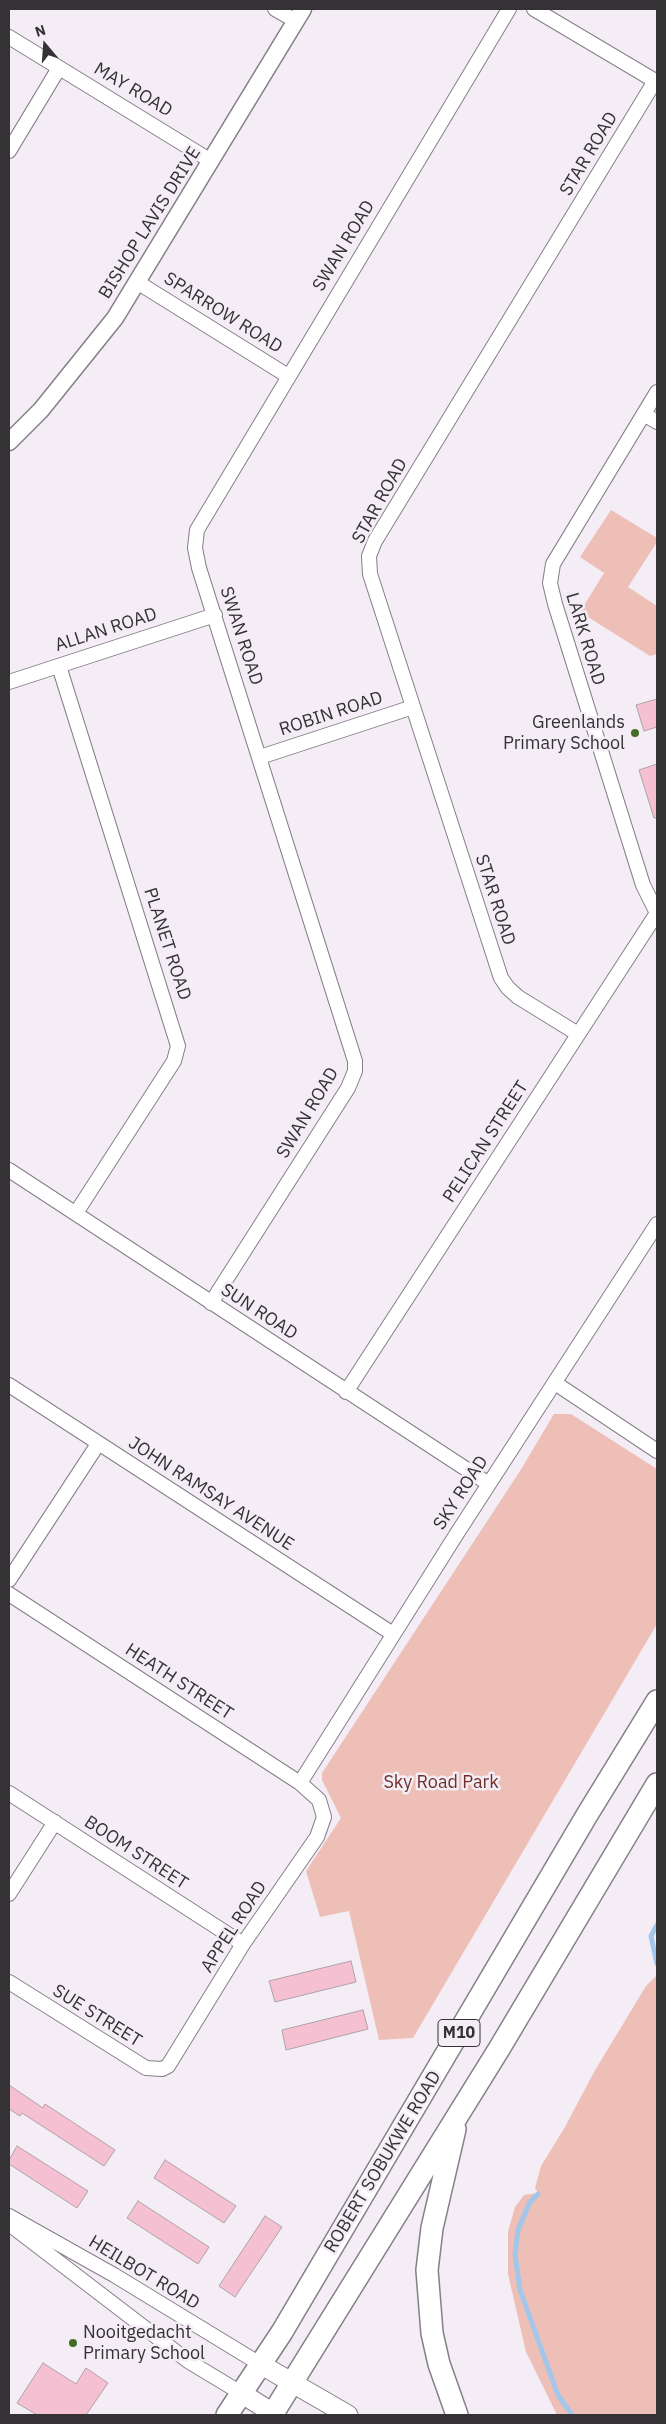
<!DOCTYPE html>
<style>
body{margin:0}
#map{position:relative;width:666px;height:2424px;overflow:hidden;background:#f4edf6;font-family:"IBM Plex Sans",sans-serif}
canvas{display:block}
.frame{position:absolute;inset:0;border:10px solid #343235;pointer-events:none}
.north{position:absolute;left:20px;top:20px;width:50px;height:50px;-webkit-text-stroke:4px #f4edf6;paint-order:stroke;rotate:342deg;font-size:14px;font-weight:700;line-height:20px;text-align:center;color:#343235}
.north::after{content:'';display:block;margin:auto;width:18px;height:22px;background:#343235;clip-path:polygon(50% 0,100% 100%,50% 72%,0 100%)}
</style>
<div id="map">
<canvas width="666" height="2424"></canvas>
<div class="frame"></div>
<div class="north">N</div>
</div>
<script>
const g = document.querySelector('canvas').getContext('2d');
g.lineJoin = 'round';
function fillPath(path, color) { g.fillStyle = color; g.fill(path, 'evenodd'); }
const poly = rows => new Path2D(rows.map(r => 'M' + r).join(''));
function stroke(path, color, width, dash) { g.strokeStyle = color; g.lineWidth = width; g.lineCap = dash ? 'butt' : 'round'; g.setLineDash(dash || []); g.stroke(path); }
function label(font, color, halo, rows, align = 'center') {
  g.font = font + ' "IBM Plex Sans",sans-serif'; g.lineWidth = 5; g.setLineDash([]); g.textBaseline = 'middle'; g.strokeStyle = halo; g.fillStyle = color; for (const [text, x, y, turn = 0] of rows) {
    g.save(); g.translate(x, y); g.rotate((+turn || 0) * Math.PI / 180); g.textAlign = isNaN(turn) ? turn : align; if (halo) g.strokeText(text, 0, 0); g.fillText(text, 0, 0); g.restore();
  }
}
const green = poly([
 [611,510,657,538,657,542,628,587,657,606,657,654,650,656,580,612,604,573,580,557],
 [554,1414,571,1414,657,1469,657,1624,413,2038,379,2040,349,1911,320,1917,306,1871,341,1818,322,1780,322,1773,520,1471],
 [657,1975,657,2415,557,2415,526,2352,508,2274,508,2232,515,2207,524,2195,538,2193,535,2188,541,2166,565,2127,594,2072,646,1986]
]);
const stream = poly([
 [657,1925,651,1936,657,1964],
 [538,2194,530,2202,518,2230,515,2255,520,2290,558,2395,572,2415]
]);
const building = poly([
 [657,699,657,727,644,731,636,705,657,699],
 [657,764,657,818,654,818,639,770,657,764],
 [351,1961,356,1982,275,2002,269,1981,351,1961],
 [363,2010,368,2029,286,2050,282,2030,363,2010],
 [9,2085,43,2108,45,2104,115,2150,104,2166,22,2113,20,2116,9,2109,9,2085],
 [17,2146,88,2191,77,2208,9,2164,9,2160,17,2146],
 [165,2160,236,2206,224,2223,154,2178,165,2160],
 [138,2201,209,2247,198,2264,127,2218,138,2201],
 [265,2216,282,2227,235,2297,219,2286,265,2216],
 [43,2363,76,2384,86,2368,108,2383,86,2415,37,2415,17,2403,43,2363]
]);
const minor = poly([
 [275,9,296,21],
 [534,9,657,82],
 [9,37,211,161],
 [9,151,59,68],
 [137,282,288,376],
 [657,392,553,564,550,583,555,604,643,885,657,913],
 [644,414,657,422],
 [59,666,178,1046,174,1061,76,1213],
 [9,682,215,615],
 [260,757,413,707],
 [578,1034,518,997,508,988,501,978,370,574,369,556,375,541,655,81],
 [9,1170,489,1484],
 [211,1303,348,1088,355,1071,355,1061,199,568,195,548,197,530,509,9],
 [555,1383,657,1451],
 [9,1385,393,1634],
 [346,1392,657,913],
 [9,1580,98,1444],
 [9,1594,300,1783,319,1800,324,1817,317,1837,243,1944,168,2066,162,2069,146,2068,9,1982],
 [300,1783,456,1535,657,1224],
 [9,1793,243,1944],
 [9,1894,55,1822],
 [9,2216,114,2275,260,2364],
 [9,2224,188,2361,241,2393]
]);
const tertiary = poly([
 [9,442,41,410,115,318,303,9]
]);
const secondary = poly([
 [260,2364,348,2415],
 [241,2393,276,2415]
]);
const primary = poly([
 [455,2129,432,2228,427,2270,432,2333,439,2364,457,2415],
 [227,2415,282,2332,587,1815,657,1701],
 [272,2415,499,2049,657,1784]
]);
const markers = [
 [635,733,5,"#446c27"],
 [73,2343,5,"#446c27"]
];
const shields = [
 [459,2033,42]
];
const shieldNames = [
 ["M10",459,2033]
];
const streetNames = [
 ["MAY ROAD",133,90,31],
 ["STAR ROAD",589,154,-59],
 ["BISHOP LAVIS DRIVE",150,223,-58],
 ["SWAN ROAD",344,246,-59],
 ["SPARROW ROAD",223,313,32],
 ["STAR ROAD",380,501,-61],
 ["ALLAN ROAD",106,630,-18],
 ["SWAN ROAD",241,636,72],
 ["LARK ROAD",585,639,73],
 ["ROBIN ROAD",331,714,-18],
 ["STAR ROAD",495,900,72],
 ["PLANET ROAD",167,944,72],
 ["SWAN ROAD",308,1113,-59],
 ["PELICAN STREET",486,1142,-57],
 ["SUN ROAD",259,1312,33],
 ["SKY ROAD",461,1493,-57],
 ["JOHN RAMSAY AVENUE",211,1494,33],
 ["HEATH STREET",179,1682,33],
 ["BOOM STREET",136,1853,33],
 ["APPEL ROAD",234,1927,-57],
 ["SUE STREET",97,2016,32],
 ["ROBERT SOBUKWE ROAD",383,2162,-59],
 ["HEILBOT ROAD",144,2273,31]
];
const poiNames = [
 ["Greenlands",625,723],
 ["Primary School",625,744],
 ["Nooitgedacht",83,2333,"left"],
 ["Primary School",83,2354,"left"]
];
const parkNames = [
 ["Sky Road Park",441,1783]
];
fillPath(green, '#edbfb7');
stroke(stream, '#a3c6eb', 5);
fillPath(building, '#f4c0d2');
stroke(building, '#aea2a6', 1);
stroke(minor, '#857f87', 16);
stroke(tertiary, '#857f87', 19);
stroke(secondary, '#857f87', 21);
stroke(primary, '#857f87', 24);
stroke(minor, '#fff', 14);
stroke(tertiary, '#fff', 16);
stroke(secondary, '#fff', 19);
stroke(primary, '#fff', 21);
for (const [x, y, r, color] of markers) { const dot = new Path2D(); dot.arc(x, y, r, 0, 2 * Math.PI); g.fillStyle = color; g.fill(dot); stroke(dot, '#f4edf6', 2); }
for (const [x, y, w] of shields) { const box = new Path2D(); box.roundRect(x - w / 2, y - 13.5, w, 27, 4); g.fillStyle = '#f4edf6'; g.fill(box); stroke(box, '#343235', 1); }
label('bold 16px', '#343235', null, shieldNames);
label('18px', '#343235', '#f4edf6', streetNames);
label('18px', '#343235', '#f4edf6', poiNames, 'right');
label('18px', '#713027', '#f4edf6', parkNames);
</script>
